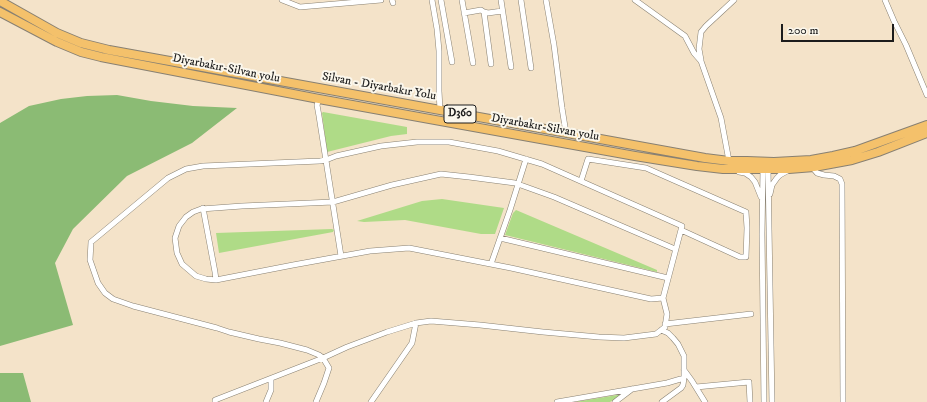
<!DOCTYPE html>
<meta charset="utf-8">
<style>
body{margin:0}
#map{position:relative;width:927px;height:402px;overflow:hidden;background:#f4e3c9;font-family:"IM FELL DW Pica",serif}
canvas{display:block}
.scale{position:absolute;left:781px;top:24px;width:113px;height:18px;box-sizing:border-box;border:2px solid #1c1c1c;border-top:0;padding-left:5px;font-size:12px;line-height:14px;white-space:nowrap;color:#1c1c1c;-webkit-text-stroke:3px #fbf7ec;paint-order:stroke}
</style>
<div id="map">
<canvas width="927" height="402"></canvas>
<div class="scale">200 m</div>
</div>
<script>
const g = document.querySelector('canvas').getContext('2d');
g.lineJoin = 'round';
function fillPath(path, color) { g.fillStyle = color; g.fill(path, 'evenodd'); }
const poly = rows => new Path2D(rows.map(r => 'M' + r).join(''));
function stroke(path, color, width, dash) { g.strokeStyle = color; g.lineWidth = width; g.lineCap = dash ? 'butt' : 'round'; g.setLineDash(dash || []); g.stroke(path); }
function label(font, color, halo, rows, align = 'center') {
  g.font = font + ' "IM FELL DW Pica",serif'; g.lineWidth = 4; g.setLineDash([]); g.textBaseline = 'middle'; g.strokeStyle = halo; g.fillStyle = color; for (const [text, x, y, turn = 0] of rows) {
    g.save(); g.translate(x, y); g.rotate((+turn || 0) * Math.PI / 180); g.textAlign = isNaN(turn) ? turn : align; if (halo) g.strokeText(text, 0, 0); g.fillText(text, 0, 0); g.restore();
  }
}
const green = poly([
 [323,112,407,127,407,134,391,136,327,152,322,113],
 [442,199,504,208,495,234,481,234,405,220,364,222,357,221,422,201],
 [516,210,657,270,657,272,505,235,513,213],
 [332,229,334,230,333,232,219,253,216,233],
 [623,394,610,402,575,402]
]);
const forest = poly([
 [117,95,151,101,193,106,237,108,192,143,127,176,73,229,55,263,73,325,0,346,0,123,29,106,61,99,87,96],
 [0,373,23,373,31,402,0,402]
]);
const minor = poly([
 [282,0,300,7,381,0],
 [392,0,393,3],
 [432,0,437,29,439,51,439,91,440,110],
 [441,0,452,62],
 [462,0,473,63],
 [501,0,511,67],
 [521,0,531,68],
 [546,0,554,45,562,108,566,133],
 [635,0,685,36,694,53,701,61,721,118,729,161],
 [885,0,894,21,906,45,927,95],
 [484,12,491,64],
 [464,13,481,10,484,12,488,13,502,11],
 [701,60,699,49,701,32,706,26,734,0],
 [319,99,317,105,319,116,341,256],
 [812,167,817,173,824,175,834,176,840,179,842,184,843,402],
 [763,169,762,234,764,402],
 [768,169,772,402],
 [739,172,745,173,751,177,755,182,761,197],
 [581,181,588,159,646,168,746,212,747,228,746,257,740,257,681,230],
 [770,194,772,185,777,178,780,175,789,170],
 [203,208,215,272,216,280],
 [500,238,668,278],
 [491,264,510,210,526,159],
 [663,298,651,299,511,268,409,248,370,251,293,265,216,280,206,279,196,276,182,264,177,253,175,238,179,226,186,217,193,212,201,209,242,206,333,202,392,185,441,174,469,177,515,183,554,197,675,249],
 [665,324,751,314],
 [661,330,668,333,673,338,678,344,684,356,684,378,683,385,681,388,662,402],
 [684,370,692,381,705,402],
 [696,387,749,382,750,402],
 [215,402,215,400,323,358,347,347,387,332,416,323,431,321,480,325,543,332,599,337,624,338,656,334,665,327,667,314,663,298,682,226,542,164,498,151,449,142,417,142,381,146,336,156,326,160,320,161,203,166,186,169,168,178,91,242,90,260,98,283,105,293,113,299,133,306,217,328,229,332,259,339,280,343,307,350,319,355,323,358,329,368,324,383,316,402],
 [266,402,271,390,271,379],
 [371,402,412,343,416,323],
 [557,402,667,383,684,378],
 [615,402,632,389]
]);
const highway = poly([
 [0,1,57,33,81,43,109,50,705,158,729,161,747,161,774,162,811,160,833,156,855,151,927,125],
 [0,12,57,42,81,52,101,57,319,99,507,133,635,156,697,166,723,169,789,169,814,167,852,160,878,152,927,133]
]);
const shields = [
 [460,114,32]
];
const shieldNames = [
 ["D360",460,114]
];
const streetNames = [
 ["Diyarbakır-Silvan yolu",226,69,11],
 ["Silvan - Diyarbakır Yolu",379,87,10],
 ["Diyarbakır-Silvan yolu",545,128,10]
];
fillPath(green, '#afdb87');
fillPath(forest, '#8bbb74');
stroke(minor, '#888072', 6);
stroke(highway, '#888072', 10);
stroke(minor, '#fff', 5);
stroke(highway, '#f4c16b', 8);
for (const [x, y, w] of shields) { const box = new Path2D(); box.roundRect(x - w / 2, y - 9, w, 18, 3); g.fillStyle = '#fbf7ec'; g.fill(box); stroke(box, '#1c1c1c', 1); }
label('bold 11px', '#1c1c1c', null, shieldNames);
label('12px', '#1c1c1c', '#fbf7ec', streetNames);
</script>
